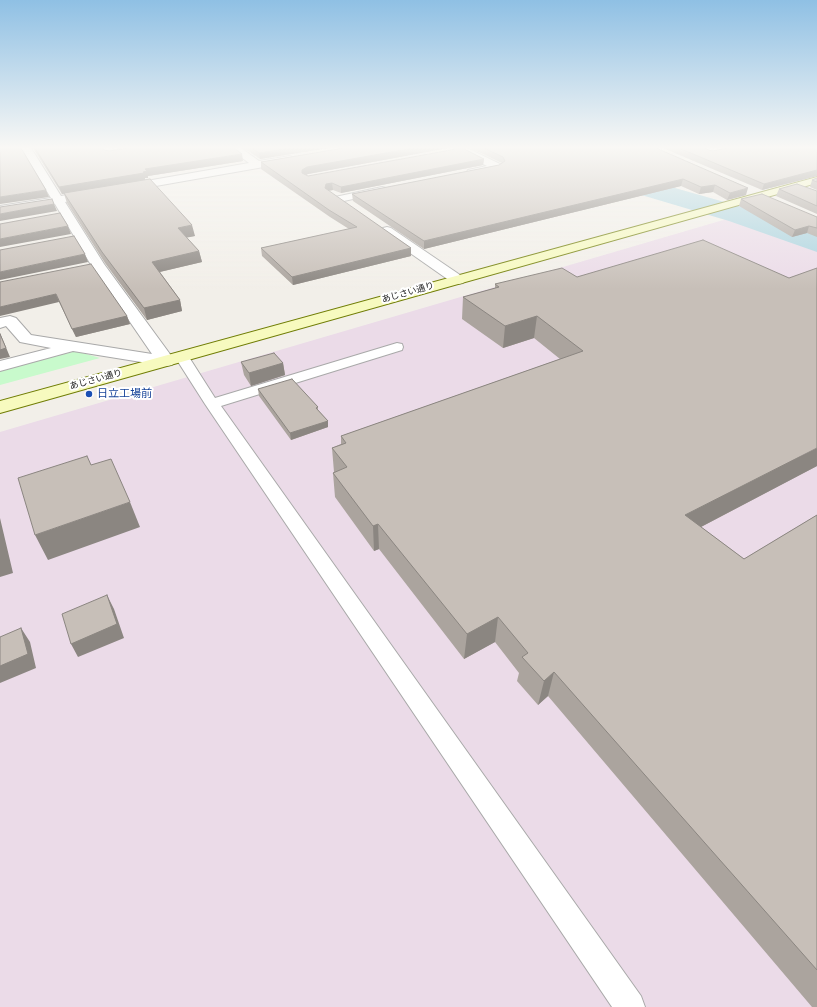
<!DOCTYPE html>
<meta charset="utf-8">
<style>
body{margin:0}
canvas{display:block;background:#f2efe9}
</style>
<canvas width="817" height="1007"></canvas>
<script>
const g = document.querySelector('canvas').getContext('2d');
g.lineJoin = 'round';
function fillPath(path, color) { g.fillStyle = color; g.fill(path, 'evenodd'); }
const poly = rows => new Path2D(rows.map(r => 'M' + r).join(''));
function stroke(path, color, width, dash) { g.strokeStyle = color; g.lineWidth = width; g.lineCap = dash ? 'butt' : 'round'; g.setLineDash(dash || []); g.stroke(path); }
function label(font, color, halo, rows, align = 'center') {
  g.font = font + ' Roboto,"Noto Sans JP",sans-serif'; g.lineWidth = 4; g.setLineDash([]); g.textBaseline = 'middle'; g.strokeStyle = halo; g.fillStyle = color; for (const [text, x, y, turn = 0] of rows) {
    g.save(); g.translate(x, y); g.rotate((+turn || 0) * Math.PI / 180); g.textAlign = isNaN(turn) ? turn : align; if (halo) g.strokeText(text, 0, 0); g.fillText(text, 0, 0); g.restore();
  }
}
const industrial = poly([
 [737,216,817,241,817,1007,0,1007,0,432]
]);
const park = poly([
 [76,351,100,358,0,385,0,371]
]);
const river = poly([
 [496,148,534,148,749,209,817,233,817,252,729,221,500,153,496,148]
]);
const lane = poly([
 [397,343,402,344,403,347,402,350,221,406,641,996,645,1007,612,1007,205,404,175,357,177,354,187,354,215,398,397,343]
]);
const street = poly([
 [21,148,31,148,61,196,249,163,229,148,241,148,259,161,290,156,295,159,290,162,258,168,65,202,104,264,175,361,172,365,166,366,73,351,0,371,0,361,51,348,20,342,6,326,0,328,0,318,10,316,16,318,31,335,152,354,91,265,55,204,0,214,0,206,51,198,21,148],
 [101,148,112,148,113,150,148,148,143,151,111,156,107,155,101,148],
 [456,148,467,148,502,165,503,167,498,170,472,175,468,174,467,172,468,170,487,166,462,153,452,153,451,151,456,148],
 [382,187,386,188,388,190,386,192,339,202,335,201,333,199,335,197,382,187],
 [387,227,391,228,463,277,465,280,463,283,458,284,453,283,383,234,381,231,383,228,387,227]
]);
const secondary = poly([
 [817,177,817,183,0,413,0,401,817,177]
]);
const wall = poly([
 [33,148,103,148,104,150,109,151,243,161,148,176,148,178,145,178,145,180,195,236,186,237,199,251,202,262,160,272,180,300,182,311,147,320,105,263,67,203,64,194,62,194],
 [244,148,329,148,260,159],
 [344,148,448,148,308,174,306,175,308,176,484,159,483,165,341,193,333,190,328,191,411,248,411,256,293,285,262,256,261,248,349,229,330,217,261,169,261,162],
 [470,148,656,148,746,195,727,200,713,192,699,194,681,186,424,249,353,201,352,194,499,165,502,163],
 [663,148,703,148,712,151,817,148,817,176,762,190],
 [817,178,817,190,810,187,812,180],
 [779,189,817,191,817,214,776,196],
 [741,199,817,217,817,237,807,233,792,237,739,206],
 [0,282,127,316,130,324,76,337,59,302],
 [495,284,817,466,701,527,744,559,817,515,817,1007,812,1007,548,696,538,705,517,681,519,673,495,642,464,659,379,549,374,551,335,497,333,473,334,472,332,448,341,444,341,436,560,359,534,338,503,348,462,319,463,297,495,288],
 [241,362,283,363,285,375,251,386,244,375],
 [258,389,318,407,318,410,328,421,328,427,291,440,259,396]
]);
const shadedWall = poly([
 [290,148,329,148,260,159,259,153],
 [414,148,448,148,308,174,302,177,302,170,307,167],
 [242,154,243,161,148,176,148,178,145,178,145,180,62,194,59,187,143,172,145,169],
 [484,159,483,165,341,193,341,187],
 [817,170,817,176,762,190,764,184],
 [683,179,681,186,424,249,424,241],
 [332,183,333,190,327,191,325,188,326,184],
 [715,185,713,192,699,194,701,187],
 [748,188,746,195,727,200,730,193],
 [46,190,49,197,0,204,0,197],
 [54,204,57,211,0,221,0,214],
 [192,225,195,236,180,239,178,228],
 [68,226,71,234,0,247,0,239],
 [809,226,807,233,792,237,795,230],
 [411,248,411,256,293,285,292,277],
 [199,251,202,262,155,273,152,262],
 [85,254,88,262,0,280,0,272],
 [56,294,59,302,0,316,0,307],
 [180,300,182,311,147,320,144,308],
 [127,316,130,324,76,337,72,329],
 [537,316,534,338,503,348,505,326],
 [0,333,10,357,0,359],
 [283,363,285,375,251,386,249,373],
 [328,421,328,427,291,440,290,433],
 [817,448,817,466,676,540,685,515],
 [130,502,140,527,48,560,35,535],
 [0,518,13,573,0,577],
 [378,524,379,549,374,551,373,526],
 [107,595,114,609,124,638,78,657,71,644],
 [498,617,495,642,464,659,467,634],
 [21,628,30,642,36,668,0,683,0,666],
 [554,672,548,696,538,705,544,681]
]);
const building = poly([
 [0,148,21,148,46,190,0,197,0,148],
 [35,148,103,148,104,150,109,151,130,148,234,148,242,154,145,169,147,171,143,172,144,173,59,187,35,148],
 [252,148,290,148,259,153,252,148],
 [344,148,414,148,307,167,302,170,302,173,308,176,462,148,484,159,341,187,332,183,326,184,325,188,411,248,292,277,261,248,357,227,329,210,261,162,344,148],
 [484,148,656,148,748,188,730,193,715,185,701,187,683,179,424,241,352,194,499,165,505,161,503,157,484,148],
 [679,148,703,148,712,151,728,148,817,148,817,170,764,184,679,148],
 [817,178,817,182,812,180,817,178],
 [150,179,192,225,178,228,199,251,152,262,180,300,144,308,102,252,64,193,150,179],
 [797,184,817,191,817,206,779,189,797,184],
 [762,194,817,217,817,228,809,226,795,230,741,199,762,194],
 [52,199,54,204,0,214,0,207,52,199],
 [60,213,68,226,0,239,0,224,60,213],
 [74,236,85,254,0,272,0,250,74,236],
 [703,240,789,278,817,268,817,448,685,515,744,559,817,515,817,970,554,672,544,681,522,657,528,653,498,617,467,634,378,524,373,526,333,473,347,467,332,448,346,443,341,436,583,351,537,316,505,326,463,297,499,287,495,284,562,268,577,277,703,240],
 [91,264,127,316,72,329,56,294,0,307,0,282,91,264],
 [0,334,6,348,0,350,0,334],
 [274,353,283,363,249,373,241,362,274,353],
 [292,379,318,407,316,408,328,421,290,433,258,389,292,379],
 [87,456,91,465,111,459,130,502,35,535,18,478,87,456],
 [107,595,117,624,71,644,62,614,107,595],
 [21,628,28,654,0,666,0,637,21,628]
]);
const markers = [
 [89,394,4,"#1a4fb4"]
];
const farStreetnames = [
 ["あじさい通り",408,293,-16],
 ["あじさい通り",96,380,-15]
];
const transitNames = [
 ["日立工場前",97,394]
];
fillPath(industrial, '#ebdbe8');
fillPath(park, '#c8facc');
fillPath(river, '#aad3df');
stroke(lane, '#a9a9a9', 2);
stroke(street, '#a9a9a9', 2);
stroke(secondary, '#707d05', 2);
fillPath(lane, '#fff');
fillPath(street, '#fff');
fillPath(secondary, '#f7fabf');
fillPath(wall, '#aba49e');
fillPath(shadedWall, '#8b8681');
fillPath(building, '#c7bfb8');
stroke(building, '#8b8681', 1);
const sky = g.createLinearGradient(0, 0, 0, 289);
sky.addColorStop(0, '#8fc0e4');
sky.addColorStop(0.51, '#f9f8f5');
sky.addColorStop(1, '#f9f8f500');
g.fillStyle = sky;
g.fillRect(0, 0, 817, 289);
for (const [x, y, r, color] of markers) { const dot = new Path2D(); dot.arc(x, y, r, 0, 2 * Math.PI); g.fillStyle = color; g.fill(dot); stroke(dot, '#fff', 1.5); }
label('9px', '#222', '#fff', farStreetnames);
label('11px', '#164399', '#fff', transitNames, 'left');
</script>
